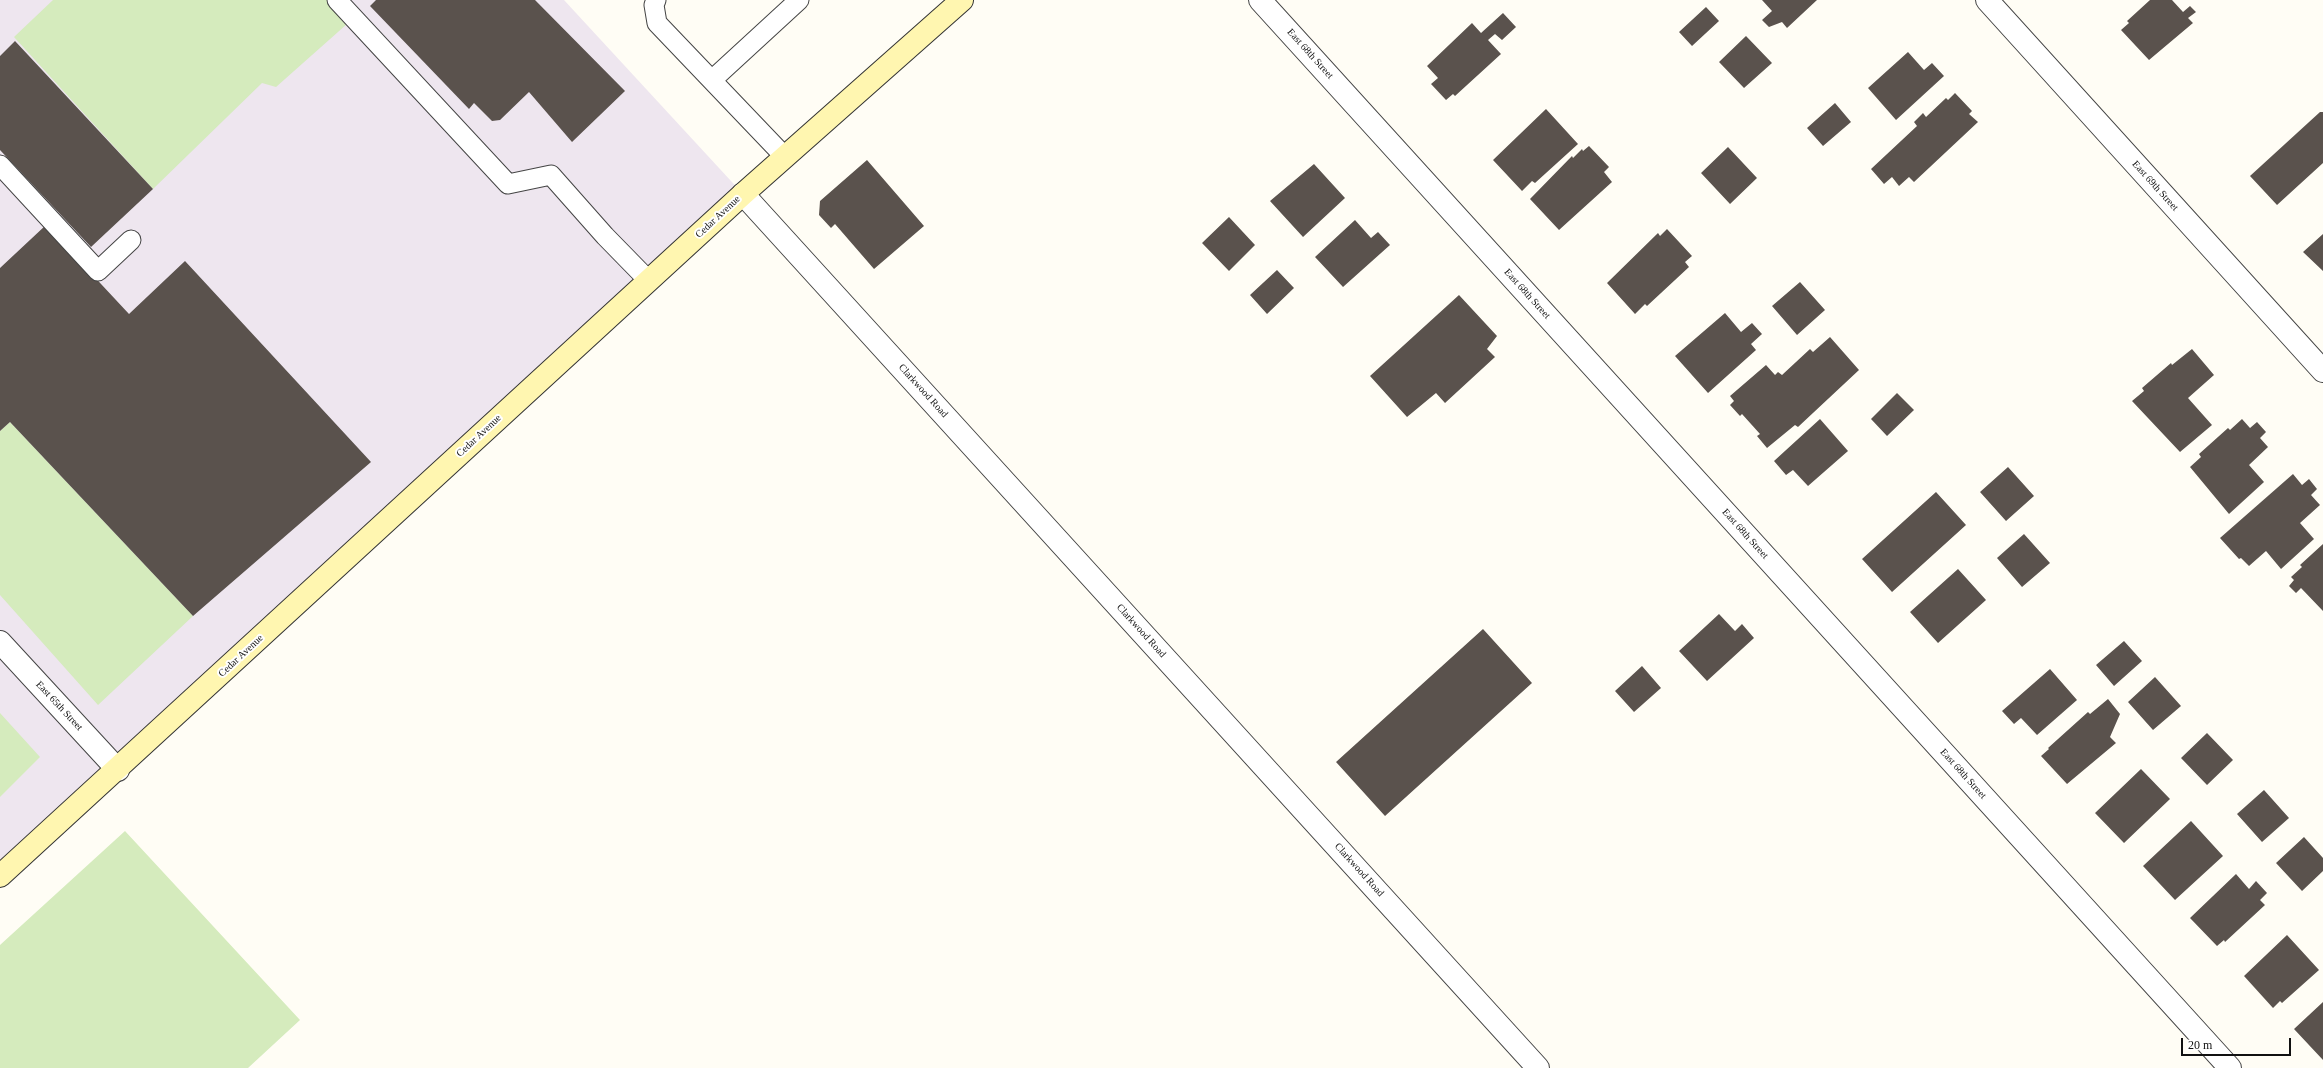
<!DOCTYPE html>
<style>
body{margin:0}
#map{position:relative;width:2323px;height:1068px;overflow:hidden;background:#fffdf5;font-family:Georgia,serif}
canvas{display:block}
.scale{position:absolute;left:2181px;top:1038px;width:110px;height:18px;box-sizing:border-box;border:2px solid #111;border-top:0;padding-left:5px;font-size:12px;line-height:14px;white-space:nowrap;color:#111;-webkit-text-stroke:3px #fff;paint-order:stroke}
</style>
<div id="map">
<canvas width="2323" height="1068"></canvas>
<div class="scale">20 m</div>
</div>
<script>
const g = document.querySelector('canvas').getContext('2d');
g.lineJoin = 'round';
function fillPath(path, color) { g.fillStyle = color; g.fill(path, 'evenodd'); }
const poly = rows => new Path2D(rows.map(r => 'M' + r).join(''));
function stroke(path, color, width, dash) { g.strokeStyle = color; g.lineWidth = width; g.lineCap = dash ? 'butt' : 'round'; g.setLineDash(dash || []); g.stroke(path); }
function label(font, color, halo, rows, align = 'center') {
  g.font = font + ' Georgia,serif'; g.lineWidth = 4; g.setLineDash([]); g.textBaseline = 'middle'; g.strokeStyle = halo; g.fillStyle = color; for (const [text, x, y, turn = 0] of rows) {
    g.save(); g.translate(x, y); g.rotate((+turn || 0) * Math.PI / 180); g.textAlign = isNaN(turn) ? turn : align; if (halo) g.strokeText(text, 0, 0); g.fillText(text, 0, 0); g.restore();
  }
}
const industrial = poly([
 [0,0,564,0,743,194,0,876]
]);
const green = poly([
 [53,0,327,0,347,24,276,87,262,83,153,189,14,37],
 [10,422,193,616,98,705,0,595,0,431],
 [0,713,40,757,0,797],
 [125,831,300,1020,248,1068,0,1068,0,945]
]);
const building = poly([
 [376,0,535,0,625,91,572,142,529,92,500,120,492,121,474,103,469,109,370,6],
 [1762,0,1817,0,1787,28,1782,22,1769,27,1762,20,1772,11],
 [2150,0,2172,0,2183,12,2190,6,2196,12,2188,18,2193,23,2149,60,2121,30,2129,23,2127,21],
 [1706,7,1719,21,1692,46,1679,32],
 [1503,13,1516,27,1502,40,1495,34,1488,40,1501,54,1455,96,1453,94,1446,100,1431,84,1438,78,1427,66,1472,23,1481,33],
 [1746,36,1772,63,1744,88,1719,62],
 [15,41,153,189,91,247,0,150,0,56],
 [1908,52,1924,70,1932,63,1944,76,1896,120,1868,88],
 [1955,93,1972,111,1969,114,1978,122,1914,182,1909,177,1899,186,1892,177,1884,184,1871,169,1917,126,1914,122,1923,113,1926,117,1946,98,1948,100],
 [1835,103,1851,122,1823,146,1807,128],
 [1546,109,1578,144,1535,183,1532,181,1522,191,1493,160],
 [2320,112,2323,112,2323,163,2277,205,2250,176],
 [1589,146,1609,167,1604,172,1612,182,1559,230,1530,199,1572,156,1573,158,1582,149,1583,151],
 [1728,147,1757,178,1730,204,1701,173],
 [867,160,924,226,874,269,835,224,831,228,819,215,820,201],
 [1314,164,1345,198,1303,237,1270,201],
 [1229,217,1255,245,1229,271,1202,243],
 [1355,220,1371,238,1378,232,1390,245,1343,287,1315,257],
 [46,225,129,314,185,261,371,462,193,616,10,422,0,431,0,268],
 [1667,229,1692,256,1685,262,1689,267,1647,306,1645,304,1635,314,1607,283,1658,233,1660,236],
 [2323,234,2323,271,2303,252],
 [1277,270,1294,288,1267,314,1250,295],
 [1800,282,1825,310,1797,335,1772,306],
 [1459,295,1497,336,1487,349,1495,357,1445,403,1436,393,1407,417,1370,376],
 [1725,313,1741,332,1752,323,1762,334,1751,344,1756,350,1708,393,1675,356],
 [1830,337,1859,370,1798,427,1795,425,1767,448,1757,436,1760,434,1742,414,1740,416,1730,405,1734,401,1730,396,1766,365,1775,375,1778,372,1782,375,1810,349,1813,352],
 [2192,349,2214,375,2188,398,2212,425,2180,452,2132,401,2144,391,2142,388,2171,363,2172,365],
 [1897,393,1914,410,1887,436,1871,419],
 [1820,419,1848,451,1808,486,1793,470,1786,475,1774,461],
 [2242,419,2250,428,2257,422,2266,432,2260,438,2268,447,2249,465,2264,482,2229,514,2190,467,2201,457,2199,454,2228,428,2230,430],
 [2008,467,2034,496,2006,521,1980,492],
 [2293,474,2302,485,2309,479,2317,489,2311,495,2320,505,2300,523,2314,539,2281,569,2266,551,2249,566,2241,558,2239,559,2220,538],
 [1936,492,1966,525,1892,592,1862,559],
 [2024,534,2050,563,2022,587,1997,558],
 [2323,544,2323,611,2301,588,2296,593,2289,586,2294,580,2291,577,2302,567,2300,565],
 [1958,569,1986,600,1938,643,1910,612],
 [1719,614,1735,631,1742,624,1754,638,1707,681,1679,651],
 [1483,629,1532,683,1385,816,1336,762],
 [2124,641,2142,661,2114,686,2096,665],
 [1642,666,1661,688,1634,712,1615,691],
 [2050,669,2077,700,2037,735,2021,718,2014,724,2002,711],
 [2155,677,2181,706,2153,730,2128,702],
 [2108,699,2120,714,2110,737,2116,743,2067,784,2041,756,2049,749,2048,748,2088,712,2090,714],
 [2207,733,2233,760,2207,785,2181,758],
 [2141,769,2170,799,2124,843,2095,813],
 [2264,790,2289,818,2262,842,2237,814],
 [2191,821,2223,856,2175,900,2143,866],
 [2304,837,2323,858,2323,871,2302,891,2276,863],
 [2236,874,2249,889,2256,881,2267,893,2260,900,2265,905,2225,942,2224,940,2217,946,2190,918],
 [2287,935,2319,970,2282,1003,2280,1001,2273,1008,2244,976],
 [2323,1002,2323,1060,2294,1029]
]);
const lane = poly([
 [337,0,508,184,551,175,605,236,648,280],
 [656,0,654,5,657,23,785,157],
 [712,80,799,0],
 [0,165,98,271,131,240]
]);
const street = poly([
 [1260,0,2230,1068],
 [1987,0,2323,371],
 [743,194,1538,1068],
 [0,642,118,770]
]);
const secondary = poly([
 [0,876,743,194,962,0]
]);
const streetNames = [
 ["East 68th Street",1310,54,48],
 ["East 69th Street",2155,186,48],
 ["Cedar Avenue",718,217,-43],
 ["East 68th Street",1527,294,48],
 ["Clarkwood Road",923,391,48],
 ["Cedar Avenue",479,436,-43],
 ["East 68th Street",1745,534,48],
 ["Clarkwood Road",1141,631,48],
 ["Cedar Avenue",241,656,-43],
 ["East 65th Street",59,706,47],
 ["East 68th Street",1963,774,48],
 ["Clarkwood Road",1359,870,48]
];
fillPath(industrial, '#eee6ef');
fillPath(green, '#d5ebbd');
fillPath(building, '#5a524d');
stroke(lane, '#444', 21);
stroke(street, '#444', 24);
stroke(secondary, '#333', 24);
stroke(lane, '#fff', 19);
stroke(street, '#fff', 22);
stroke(secondary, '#fff6b0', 22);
label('10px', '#111', '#fff', streetNames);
</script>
